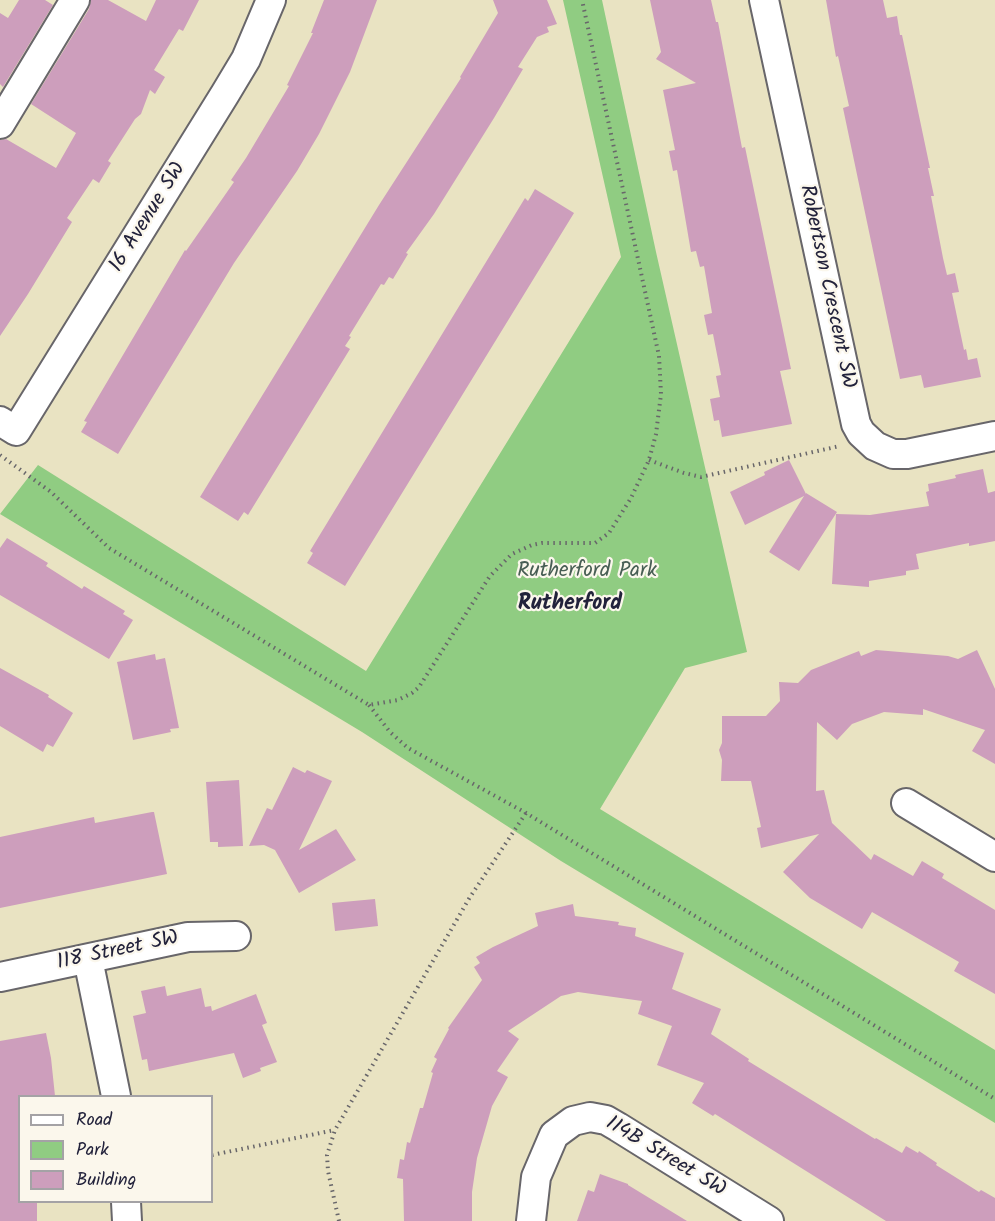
<!DOCTYPE html>
<style>
body{margin:0}
#map{position:relative;width:995px;height:1221px;overflow:hidden;background:#e9e3c2;font-family:Kalam,sans-serif}
canvas{display:block}
.legend{position:absolute;left:18px;top:1095px;width:195px;height:108px;box-sizing:border-box;background:#fbf7ec;border:2px solid #a4a2a5;margin:0;padding:8px 10px;list-style:none;font-size:18px;color:#22223b}
.legend li{display:flex;align-items:center;gap:12px;height:30px}
.legend b{width:30px;border:2px solid #a4a2a5}
</style>
<div id="map">
<canvas width="995" height="1221"></canvas>
<ul class="legend">
<li><b style="height:8px;background:#fff"></b>Road</li>
<li><b style="height:16px;background:#90cc82"></b>Park</li>
<li><b style="height:16px;background:#cd9ebc"></b>Building</li>
</ul>
</div>
<script>
const g = document.querySelector('canvas').getContext('2d');
g.lineJoin = 'round';
function fillPath(path, color) { g.fillStyle = color; g.fill(path, 'evenodd'); }
const poly = rows => new Path2D(rows.map(r => 'M' + r).join(''));
function stroke(path, color, width, dash) { g.strokeStyle = color; g.lineWidth = width; g.lineCap = dash ? 'butt' : 'round'; g.setLineDash(dash || []); g.stroke(path); }
function label(font, color, halo, rows, align = 'center') {
  g.font = font + ' Kalam,sans-serif'; g.lineWidth = 4.5; g.setLineDash([]); g.textBaseline = 'middle'; g.strokeStyle = halo; g.fillStyle = color; for (const [text, x, y, turn = 0] of rows) {
    g.save(); g.translate(x, y); g.rotate((+turn || 0) * Math.PI / 180); g.textAlign = isNaN(turn) ? turn : align; if (halo) g.strokeText(text, 0, 0); g.fillText(text, 0, 0); g.restore();
  }
}
const green = poly([
 [563,0,602,0,656,252,747,652,685,668,600,809,995,1050,995,1123,561,861,362,732,0,514,38,465,366,671,621,257]
]);
const building = poly([
 [19,0,45,0,53,5,3,87,0,84,0,13,8,18],
 [91,0,108,0,146,21,156,0,199,0,183,31,179,29,154,70,165,77,155,94,150,90,141,114,135,119,108,161,111,163,99,183,93,179,67,218,72,222,28,294,0,336,0,140,6,139,56,168,76,133,31,104,89,9],
 [324,0,377,0,350,72,319,134,297,171,234,263,118,454,81,432,87,422,84,421,185,250,186,251,234,182,231,180,246,158,289,86,287,85,313,33,311,33],
 [493,0,547,0,557,24,547,27,549,32,537,37,518,67,523,69,494,118,434,214,406,253,408,254,393,279,389,277,384,285,381,284,349,336,351,337,345,346,350,349,248,515,244,512,238,521,200,497,379,205,461,78,460,77,498,13],
 [650,0,711,0,716,22,718,22,742,148,745,147,791,369,780,371,792,424,722,437,719,420,714,421,710,399,720,397,716,376,721,375,713,334,708,335,704,315,712,313,704,266,700,267,696,251,691,252,677,170,673,171,669,151,675,150,663,90,696,83,656,59,661,52],
 [826,0,883,0,887,18,897,16,900,35,902,35,930,168,928,168,934,196,931,196,943,258,947,275,955,273,959,292,952,293,964,350,966,349,968,360,977,358,981,377,924,388,921,375,900,379,843,108,849,106,838,56,836,57],
 [535,189,574,213,345,586,307,563,313,553,310,551,525,198,528,201],
 [789,460,806,494,806,493,837,512,799,571,769,552,804,496,745,525,730,492,765,475,764,472],
 [983,469,988,493,995,491,995,541,969,546,969,543,916,554,919,569,906,571,906,575,869,581,869,587,832,584,836,514,870,515,929,506,926,492,929,491,928,484,956,478,955,475],
 [7,538,48,563,46,566,82,589,84,586,125,611,123,614,133,620,109,659,0,595,0,548],
 [876,650,948,656,958,659,977,650,995,689,995,764,972,751,985,730,923,709,923,715,884,712,852,724,837,740,817,722,816,791,824,790,832,823,871,860,874,854,913,876,922,861,944,874,942,878,995,910,995,994,954,971,959,962,872,912,862,929,810,898,783,872,819,834,761,848,757,828,761,827,751,781,721,781,722,760,719,750,722,743,722,716,766,716,780,701,779,682,798,683,811,670,859,651,861,656],
 [155,654,156,660,165,658,179,728,170,729,171,732,133,740,117,662],
 [0,668,49,695,48,697,73,713,53,747,47,744,43,752,0,726],
 [293,767,305,773,307,770,332,781,299,850,336,829,356,860,299,893,275,850,264,845,249,846,267,808,272,810],
 [239,780,243,846,218,847,218,842,210,842,206,782],
 [152,812,154,812,167,874,0,908,0,837,94,817,95,823],
 [375,899,378,926,335,931,332,903],
 [573,904,575,916,619,922,618,925,636,928,635,936,684,953,672,989,721,1009,711,1034,749,1059,748,1061,875,1139,876,1138,902,1153,906,1146,918,1153,919,1151,937,1163,936,1165,979,1192,981,1190,995,1198,995,1221,886,1221,715,1114,713,1116,692,1103,704,1083,657,1065,672,1026,638,1014,642,1001,578,992,561,996,508,1031,519,1039,497,1071,508,1077,492,1106,477,1158,472,1192,472,1221,404,1221,403,1179,397,1178,400,1159,404,1160,407,1142,410,1143,420,1108,423,1108,433,1073,431,1072,437,1059,434,1057,449,1029,448,1028,482,980,474,967,480,963,476,957,493,947,538,926,535,913],
 [165,986,167,996,201,988,205,1007,211,1006,212,1011,256,994,267,1023,262,1025,277,1062,260,1068,261,1071,243,1078,234,1053,149,1071,147,1059,142,1060,133,1016,146,1013,141,991],
 [46,1033,51,1058,55,1096,20,1096,20,1202,37,1202,37,1221,0,1221,0,1041],
 [600,1174,628,1184,628,1185,687,1221,577,1221,588,1190,594,1192]
]);
const path = poly([
 [0,455,51,492,109,548,369,705,398,700,412,693,419,687,490,576,512,554,532,545,542,543,595,543,609,533,631,498,649,460,656,434,661,394,659,356,582,0],
 [649,460,684,473,701,477,840,446],
 [369,705,390,732,408,748,526,813,995,1099],
 [212,1155,335,1130],
 [339,1221,328,1171,327,1155,335,1130,470,897,526,813]
]);
const minor = poly([
 [764,0,856,424,861,433,875,446,893,454,907,454,995,436],
 [0,124,75,0],
 [0,421,16,431,225,94,246,59,271,0],
 [906,803,995,857],
 [88,959,116,1096],
 [0,977,188,937,236,936],
 [126,1202,127,1221],
 [531,1221,536,1177,554,1135,573,1121,590,1117,606,1120,618,1127,769,1221]
]);
const streetNames = [
 ["16 Avenue SW",149,218,-58],
 ["Robertson Crescent SW",826,287,78],
 ["118 Street SW",118,952,-12],
 ["114B Street SW",665,1158,31]
];
const parkNames = [
 ["Rutherford Park",587,572]
];
const neighbourhoodNames = [
 ["Rutherford",570,605]
];
fillPath(green, '#90cc82');
fillPath(building, '#cd9ebc');
stroke(minor, '#68666a', 32);
stroke(path, '#68666a', 4, [1.5, 4.5]);
stroke(minor, '#fff', 28);
label('21px', '#22223b', '#fbf7ec', streetNames);
label('21px', '#485e54', '#fbf7ec', parkNames);
label('bold 22px', '#22223b', '#fbf7ec', neighbourhoodNames);
</script>
